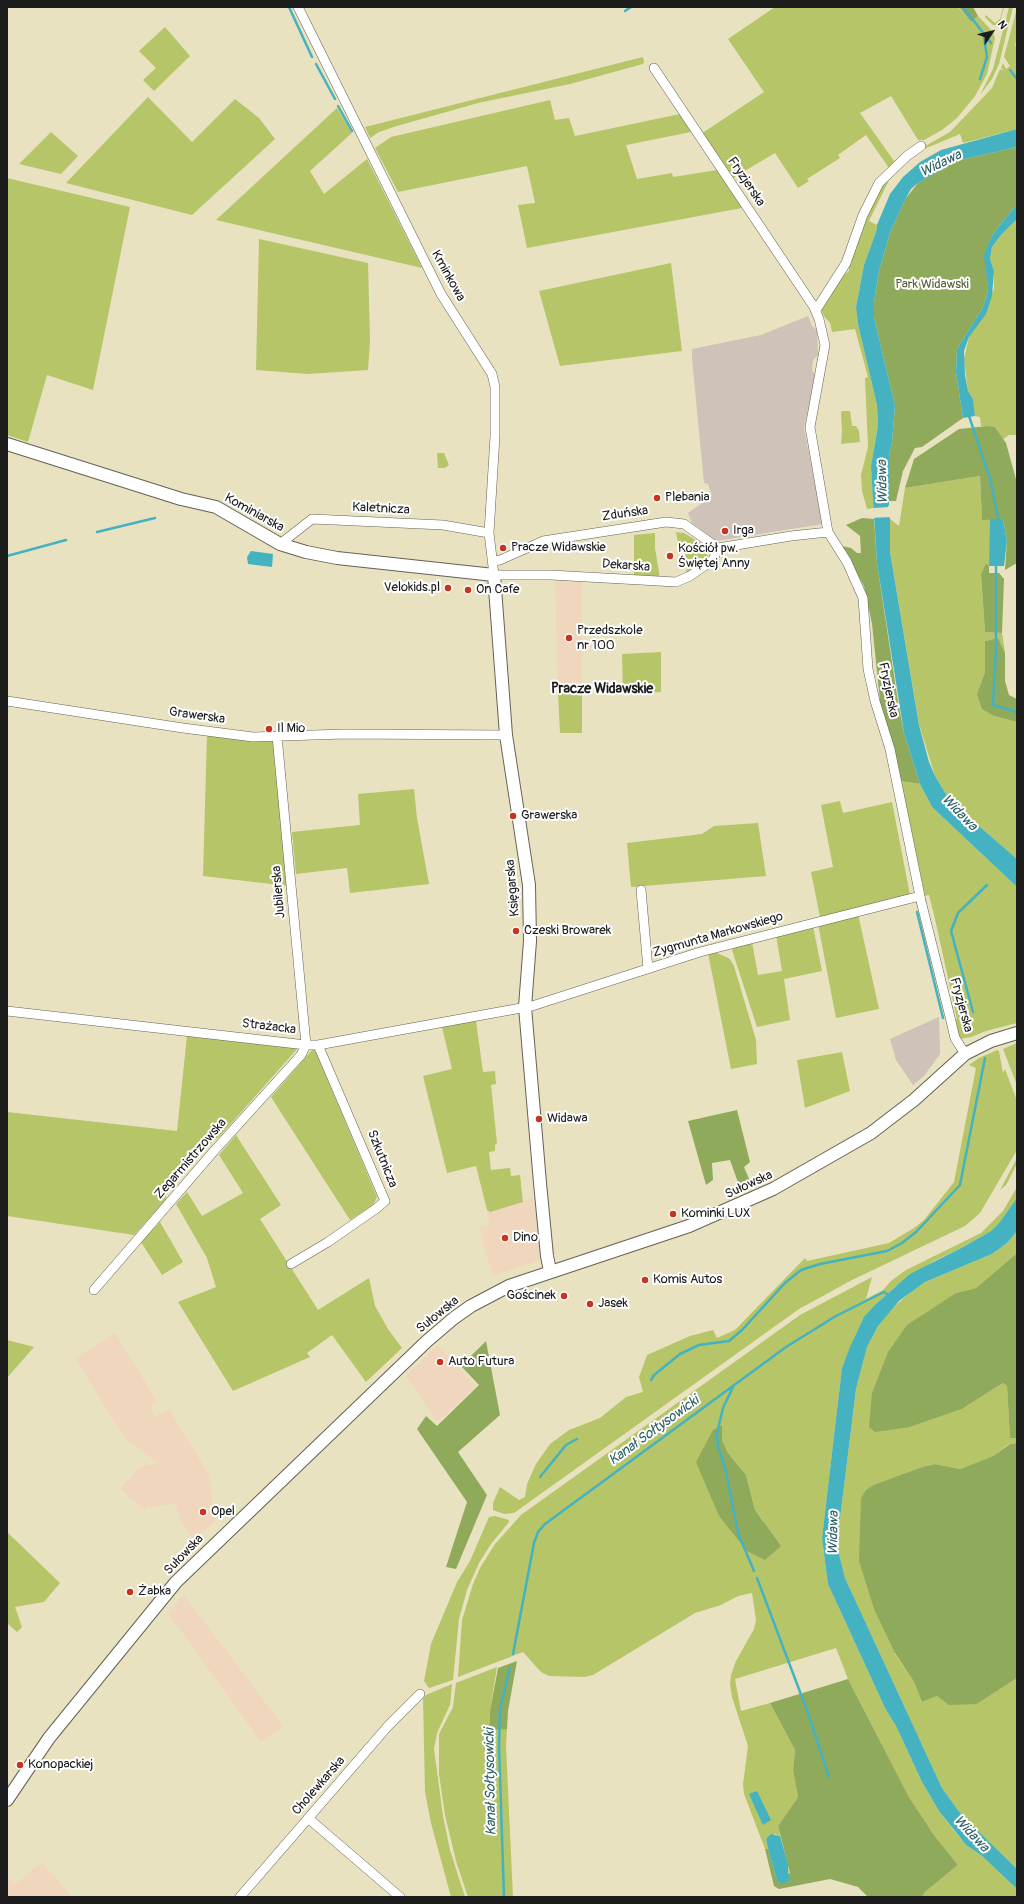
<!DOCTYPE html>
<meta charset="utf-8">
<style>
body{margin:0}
#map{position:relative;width:1024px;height:1904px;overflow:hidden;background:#e9e2c0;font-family:Pangolin,sans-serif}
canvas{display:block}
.frame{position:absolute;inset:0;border:8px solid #1c1c1c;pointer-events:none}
.north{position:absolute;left:972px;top:12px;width:40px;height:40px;-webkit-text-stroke:3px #fff;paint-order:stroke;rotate:55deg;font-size:11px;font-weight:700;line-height:16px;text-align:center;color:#1c1c1c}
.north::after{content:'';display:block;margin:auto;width:14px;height:18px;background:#1c1c1c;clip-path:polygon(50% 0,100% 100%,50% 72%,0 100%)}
</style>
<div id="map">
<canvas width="1024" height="1904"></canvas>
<div class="frame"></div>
<div class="north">N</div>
</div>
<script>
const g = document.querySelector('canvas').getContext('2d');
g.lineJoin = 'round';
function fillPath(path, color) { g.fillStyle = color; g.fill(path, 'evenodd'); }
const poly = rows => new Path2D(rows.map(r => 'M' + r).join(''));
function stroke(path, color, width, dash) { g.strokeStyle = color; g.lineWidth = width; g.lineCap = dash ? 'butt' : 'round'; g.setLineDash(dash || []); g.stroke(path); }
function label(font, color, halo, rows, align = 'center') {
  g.font = font + ' Pangolin,sans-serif'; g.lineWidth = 4; g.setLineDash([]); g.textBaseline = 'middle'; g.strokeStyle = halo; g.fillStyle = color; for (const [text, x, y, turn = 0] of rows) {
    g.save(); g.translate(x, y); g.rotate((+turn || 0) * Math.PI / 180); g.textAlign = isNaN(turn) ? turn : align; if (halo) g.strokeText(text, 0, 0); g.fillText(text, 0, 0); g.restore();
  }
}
const built = poly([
 [555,580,582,580,582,692,558,694],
 [534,1198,540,1260,492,1276,479,1227,490,1224,487,1210,490,1212],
 [115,1333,157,1401,150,1408,155,1417,169,1409,209,1475,215,1522,193,1539,180,1521,175,1503,146,1508,146,1512,120,1488,140,1467,158,1463,124,1437,75,1358],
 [438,1345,476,1386,437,1422,406,1376],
 [184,1595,283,1726,261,1742,168,1613],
 [42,1862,72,1897,7,1897,7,1876,15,1885]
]);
const industrial = poly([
 [808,316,812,326,817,330,818,355,813,360,812,370,815,375,804,428,823,524,716,541,692,523,688,513,712,496,708,484,704,483,692,359,692,349,761,335],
 [939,1017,940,1054,924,1076,913,1085,896,1060,890,1039]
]);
const green = poly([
 [775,7,958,7,971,22,978,16,993,32,995,38,987,74,975,96,957,118,942,130,924,140,918,140,891,96,860,113,894,161,889,168,866,135,838,155,840,158,807,179,809,181,798,188,775,153,733,178,701,134,764,92,728,39],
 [1003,7,1004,7,1000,22,996,25,993,25,985,17,986,15,995,23,1000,19],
 [1009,7,1013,7,999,64,992,79,980,95,993,69],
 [1017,8,1017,39,1015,45,1017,47,1017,129,963,143,960,134,924,149,920,149,950,132,992,88,1000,69,1005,71,1001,68,1003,63,1006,69,1010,66,1004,57],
 [165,27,190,56,154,91,143,80,156,68,139,51],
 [643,57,644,62,643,64,570,84,478,103,397,126,379,132,370,138,365,127],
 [148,97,192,142,235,99,259,118,275,139,192,215,66,183],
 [550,100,555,120,569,118,575,136,680,114,691,132,626,145,637,179,672,173,673,177,717,170,742,208,527,248,518,205,535,203,527,166,398,192,375,148,391,137],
 [337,108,352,133,310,171,324,194,367,159,422,268,216,220],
 [51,132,78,156,61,174,19,164],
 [7,178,130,207,93,390,47,375,28,442,7,435],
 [890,178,869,221,877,225,877,229,864,265,856,307,858,324,877,405,878,426,871,466,874,508,867,509,862,491,861,475,868,447,865,378,868,377,855,329,832,332,830,323,824,316,821,309,842,276,849,271,849,265,860,232,881,185],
 [1017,219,1017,435,1009,435,1003,439,995,427,981,426,980,417,975,416,973,399,968,391,964,359,969,337,994,289,994,271,990,259,992,247,1001,235],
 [259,239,368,263,370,341,368,370,308,374,256,370],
 [671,263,682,351,560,366,539,291],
 [842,411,850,411,852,426,856,426,859,431,860,442,841,444,842,432,841,413],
 [437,453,444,453,449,465,445,468,438,468],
 [980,476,982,519,990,519,991,530,989,566,986,563,981,574,985,632,1002,633,1005,653,998,638,985,641,985,672,977,694,994,716,1017,722,1017,859,957,807,946,794,935,776,919,724,890,552,890,519,899,526,905,488],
 [676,532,684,533,704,545,709,560,687,574,686,571,688,568,685,552,679,549],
 [655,533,655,548,660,578,634,575,634,535],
 [661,652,661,692,623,694,622,654],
 [582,692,582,733,560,733,558,694],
 [207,735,246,740,274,742,288,886,203,876],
 [901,781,920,784,932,807,1017,887,1017,1023,986,1031,971,1037,960,1039,958,1035,954,1021,957,1019,935,919,929,895,925,896],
 [414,789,417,818,429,884,350,893,347,868,296,874,292,832,360,825,358,794],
 [840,801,843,813,892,802,910,895,820,917,811,872,833,867,821,805],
 [758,823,766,876,631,887,627,843,702,834,714,826],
 [858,914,879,1009,836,1018,818,924],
 [813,926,822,971,784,979,790,1020,757,1027,732,950,737,946,752,942,758,975,782,971,776,935],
 [713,951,730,959,734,966,756,1040,757,1064,731,1069,708,953],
 [476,1021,483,1072,495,1071,496,1084,491,1085,497,1143,495,1145,495,1151,489,1152,491,1170,510,1168,511,1176,520,1175,523,1202,490,1212,487,1210,476,1166,447,1173,423,1076,452,1069,442,1027],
 [187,1036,298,1048,220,1136,200,1151,166,1190,166,1200,134,1235,7,1216,7,1112,177,1131],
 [1017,1043,1017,1085,1003,1049],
 [312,1050,315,1050,377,1197,373,1205,350,1220,271,1097],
 [997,1050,999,1051,1003,1073,1005,1069,1017,1101,1017,1150,980,1213,965,1226,852,1280,799,1309,514,1513,504,1514,493,1510,493,1503,500,1487,519,1500,525,1497,527,1484,536,1464,550,1444,569,1430,600,1418,626,1397,643,1392,639,1377,647,1355,690,1336,713,1330,717,1338,735,1330,805,1258,807,1261,889,1243,914,1228,924,1220,954,1182,976,1068,969,1065,979,1058],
 [842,1052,850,1091,805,1108,797,1060],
 [236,1135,281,1205,260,1219,318,1310,369,1278,375,1306,388,1329,402,1348,366,1382,332,1335,307,1353,310,1357,233,1391,178,1302,216,1287,207,1258,176,1204,187,1192,202,1216,243,1193,219,1155],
 [1017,1158,1017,1164,1006,1185,1000,1190],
 [1017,1187,1017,1198,999,1223,991,1231,965,1246,934,1261,895,1287,877,1303,857,1332,842,1368,822,1538,828,1584,885,1708,896,1726,922,1782,939,1811,955,1832,966,1845,981,1855,1017,1889,1017,1897,922,1897,925,1892,958,1865,934,1835,909,1797,848,1679,836,1648,735,1679,741,1711,770,1703,795,1750,793,1770,798,1797,778,1826,780,1836,775,1834,766,1839,768,1849,765,1849,744,1794,743,1784,748,1746,732,1697,730,1685,731,1675,736,1661,754,1629,756,1620,752,1593,738,1596,721,1605,695,1613,593,1675,585,1677,549,1676,541,1672,523,1652,458,1677,462,1620,473,1584,480,1568,495,1544,521,1515,800,1315,872,1277,866,1299,883,1290,891,1281,906,1270,981,1233,1003,1211],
 [722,1425,722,1440,728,1453,746,1475,755,1510,764,1522,731,1529,719,1516],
 [160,1222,183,1262,162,1275,141,1242],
 [1017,1231,1017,1253,976,1288,956,1293,910,1427,962,1409,1003,1383,1007,1386,1010,1437,1017,1438,1017,1443,1009,1444,993,1456,960,1469,935,1464,922,1467,900,1476,895,1650,895,1654,914,1682,922,1702,937,1696,977,1704,1017,1678,1017,1869,960,1813,942,1788,845,1578,838,1550,838,1535,856,1389,867,1347,878,1326,888,1312,911,1292,925,1282,992,1254,1007,1243],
 [7,1340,34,1347,7,1378],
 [495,1516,509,1520,509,1522,491,1544,479,1563,467,1590,459,1619,453,1680,429,1688,424,1681,431,1644,457,1582,470,1561,489,1517],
 [7,1532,60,1583,44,1602,15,1607,22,1627,17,1632,7,1623],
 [497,1667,490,1711,489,1729,507,1729,506,1746,513,1897,468,1897,456,1861,445,1815,439,1774,439,1734,453,1707,456,1683],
 [452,1684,450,1705,437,1733,434,1749,443,1816,450,1850,465,1897,451,1897,431,1823,425,1792,423,1699,426,1695]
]);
const forest = poly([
 [959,7,973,7,978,16,971,22],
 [1017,147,1017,204,996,230,989,241,985,257,988,288,987,295,982,309,957,349,956,372,963,418,922,447,915,448,903,471,896,501,889,501,889,456,892,442,895,406,874,317,874,302,879,271,890,233,906,198,918,183,956,161],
 [987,426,995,427,1006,443,1017,483,1017,563,1005,570,1007,541,1003,519,982,520,980,476,905,488,914,459,959,429],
 [862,518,874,519,877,563,898,702,904,733,920,784,901,781,881,710,872,624,864,586,842,546,851,548,857,553,861,553,860,536,846,525],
 [986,563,989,566,989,573,999,573,1004,579,1002,633,985,632,981,574],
 [998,638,1005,653,1005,681,1009,695,1017,699,1017,722,994,716,982,709,977,694,985,672,985,641],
 [737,1110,750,1162,744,1167,752,1186,741,1191,730,1160,712,1163,713,1180,706,1185,688,1121],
 [1017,1253,1017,1438,1010,1438,1007,1386,1003,1383,962,1409,910,1427,875,1432,869,1427,872,1393,888,1352,907,1325,956,1293,976,1288],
 [486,1341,500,1415,458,1452,487,1495,456,1569,446,1567,467,1502,417,1429,426,1416,437,1426,479,1385,461,1366],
 [722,1425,722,1440,728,1453,746,1475,755,1510,781,1546,765,1560,747,1551,719,1516,696,1462,713,1430],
 [1017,1443,1017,1678,977,1704,949,1705,937,1696,922,1702,914,1682,895,1653,874,1609,859,1561,861,1498,866,1490,874,1485,922,1467,935,1464,960,1469,993,1456,1010,1444],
 [517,1661,508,1711,507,1729,489,1730,490,1711,498,1668],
 [848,1679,909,1797,934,1835,958,1865,925,1892,922,1897,868,1897,858,1887,830,1879,779,1889,774,1886,765,1849,768,1849,777,1880,790,1873,778,1826,798,1797,793,1770,795,1750,770,1703]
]);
const water = poly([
 [1017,129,1017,147,956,161,918,183,911,189,906,198,890,233,879,271,874,302,874,317,895,406,892,442,889,456,889,505,887,508,890,519,890,552,919,725,929,762,935,776,946,794,957,807,1017,859,1017,887,932,807,920,784,904,733,877,563,871,466,878,426,877,405,858,324,856,307,864,265,877,229,877,225,890,194,903,177,920,162,941,150],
 [1017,204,1017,219,1001,235,992,247,990,259,994,271,992,296,986,314,969,337,964,351,965,375,968,391,973,399,975,416,963,418,956,372,957,349,982,309,987,295,988,288,984,256,989,241,996,230],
 [990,519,1003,519,1007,541,1004,566,989,566],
 [251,551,273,554,272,567,248,564,247,557],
 [1017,1198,1017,1231,1007,1243,992,1254,925,1282,899,1301,878,1326,867,1347,856,1389,838,1535,838,1550,845,1578,942,1788,960,1813,1017,1869,1017,1889,981,1855,966,1845,939,1811,922,1782,896,1726,885,1708,828,1584,822,1538,842,1368,850,1347,864,1317,877,1303,910,1274,965,1246,991,1231,999,1223],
 [757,1791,771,1820,763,1825,749,1794],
 [771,1834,780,1836,788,1864,789,1881,782,1884,777,1880,768,1849,766,1839]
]);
const pier = poly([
 [890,507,890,517,872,518,872,508]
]);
const stream = poly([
 [289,7,312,57],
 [963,7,991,43],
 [625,11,631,7],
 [316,64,335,99],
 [1010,70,1017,79],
 [980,79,987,57,984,37,986,34],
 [338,106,352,131],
 [969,416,990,478,999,522],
 [97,532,155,518],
 [7,556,66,540],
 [996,563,996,649,993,705,1017,712],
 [917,912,943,1018],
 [973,1012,951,931,958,913,987,885],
 [651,1380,654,1375,680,1354,699,1345,729,1341,742,1330,785,1283,801,1270,820,1264,887,1251,902,1243,916,1232,960,1185,985,1058],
 [733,1387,723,1408,717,1433,718,1446,726,1471,738,1533,754,1571],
 [540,1477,566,1445,577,1439],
 [757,1578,808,1713,829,1777],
 [513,1654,534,1543,538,1532,545,1524,786,1347,836,1316,884,1292,890,1296],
 [504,1897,499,1746,500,1709,510,1668]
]);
const street = poly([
 [298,7,441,294,492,374,495,387,495,436,489,533,494,575,551,575,676,582,690,576,713,560,718,548],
 [654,68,814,307,819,319,825,345,810,427,828,532,847,562,863,598,868,669,875,701,890,749,921,901,950,1017,955,1038,965,1054],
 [816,310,846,263,863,215,879,183,907,156,921,146],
 [280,544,312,519,443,525,489,533],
 [493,561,500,560,543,541,666,522,684,524,718,548,791,536,828,532],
 [7,701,183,728,253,737,344,734,506,735],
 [641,890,648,969],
 [7,1011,306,1045,318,1045,532,1006,700,952,920,896],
 [291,1264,328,1242,377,1208,385,1201,318,1045],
 [94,1290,214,1151,301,1055,306,1045,277,736],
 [308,1818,400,1897],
 [240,1897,388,1726,420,1694]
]);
const secondary = poly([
 [7,444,181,499,216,507,280,544,306,552,337,558,494,575,506,735,529,885,530,941,525,1007,540,1183,547,1256,550,1271],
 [7,1800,49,1738,176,1582,427,1341,454,1318,471,1306,509,1286,689,1226,773,1189,871,1133,914,1100,965,1054,991,1041,1017,1033]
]);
const markers = [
 [657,498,4,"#c8321e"],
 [725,531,4,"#c8321e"],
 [503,548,4,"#c8321e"],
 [670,556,4,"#c8321e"],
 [448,588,4,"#c8321e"],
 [468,590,4,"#c8321e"],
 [569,638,4,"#c8321e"],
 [269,729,4,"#c8321e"],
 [513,816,4,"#c8321e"],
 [516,931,4,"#c8321e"],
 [539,1119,4,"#c8321e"],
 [673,1214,4,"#c8321e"],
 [505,1238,4,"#c8321e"],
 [645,1280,4,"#c8321e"],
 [564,1296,4,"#c8321e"],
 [590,1304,4,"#c8321e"],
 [440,1362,4,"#c8321e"],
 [203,1512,4,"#c8321e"],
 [130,1592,4,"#c8321e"],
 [20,1765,4,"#c8321e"]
];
const streetNames = [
 ["Fryzjerska",746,182,56],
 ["Kminkowa",448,276,61],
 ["Kaletnicza",381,509,3],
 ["Kominiarska",254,513,29],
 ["Zduńska",625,514,-8],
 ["Dekarska",626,566,4],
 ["Fryzjerska",888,690,78],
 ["Grawerska",197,716,8],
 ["Księgarska",513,888,-95],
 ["Jubilerska",279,892,-95],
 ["Zygmunta Markowskiego",718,935,-16],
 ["Fryzjerska",961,1005,75],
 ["Strażacka",269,1027,7],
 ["Zegarmistrzowska",191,1159,-49],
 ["Szkutnicza",382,1159,68],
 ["Sułowska",749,1185,-25],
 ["Sułowska",438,1315,-39],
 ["Sułowska",184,1555,-46],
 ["Cholewkarska",319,1786,-49]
];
const parkNames = [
 ["Park Widawski",932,285]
];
const poiNames = [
 ["Plebania",665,498],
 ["Irga",733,531],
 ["Pracze Widawskie",511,548],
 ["Kościół pw.",678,549],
 ["Świętej Anny",678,564],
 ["Velokids.pl",440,588,"right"],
 ["On Cafe",476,590],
 ["Przedszkole",577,631],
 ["nr 100",577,646],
 ["Il Mio",277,729],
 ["Grawerska",521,816],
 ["Czeski Browarek",524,931],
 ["Widawa",547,1119],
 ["Kominki LUX",681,1214],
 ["Dino",513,1238],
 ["Komis Autos",653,1280],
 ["Gościnek",556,1296,"right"],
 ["Jasek",598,1304],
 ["Auto Futura",448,1362],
 ["Opel",211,1512],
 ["Żabka",138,1592],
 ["Konopackiej",28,1765]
];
const waterNames = [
 ["Widawa",941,164,-26],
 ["Widawa",883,482,-91],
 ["Widawa",959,813,46],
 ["Kanał Sołtysowicki",654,1431,-36],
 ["Widawa",834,1533,-89],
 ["Kanał Sołtysowicki",491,1782,-91],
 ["Widawa",971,1834,47]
];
const neighbourhoodNames = [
 ["Pracze Widawskie",602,689]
];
fillPath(built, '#f0d6bc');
fillPath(industrial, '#cec2b9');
fillPath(green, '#b5c568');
fillPath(forest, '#90aa5c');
fillPath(water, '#45b2c1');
fillPath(pier, '#e9e2c0');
stroke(stream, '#45b2c1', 2.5);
stroke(street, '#646155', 10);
stroke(secondary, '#646155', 14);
stroke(street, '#fff', 9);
stroke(secondary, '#fff', 12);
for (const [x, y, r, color] of markers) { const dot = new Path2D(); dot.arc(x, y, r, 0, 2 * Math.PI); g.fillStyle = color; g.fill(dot); stroke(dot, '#fff', 1.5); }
label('13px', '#1c1c1c', '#fff', streetNames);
label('13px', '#59603a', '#fff', parkNames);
label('13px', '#1c1c1c', '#fff', poiNames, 'left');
label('italic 14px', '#2e6066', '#fff', waterNames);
label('bold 14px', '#1c1c1c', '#fff', neighbourhoodNames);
</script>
